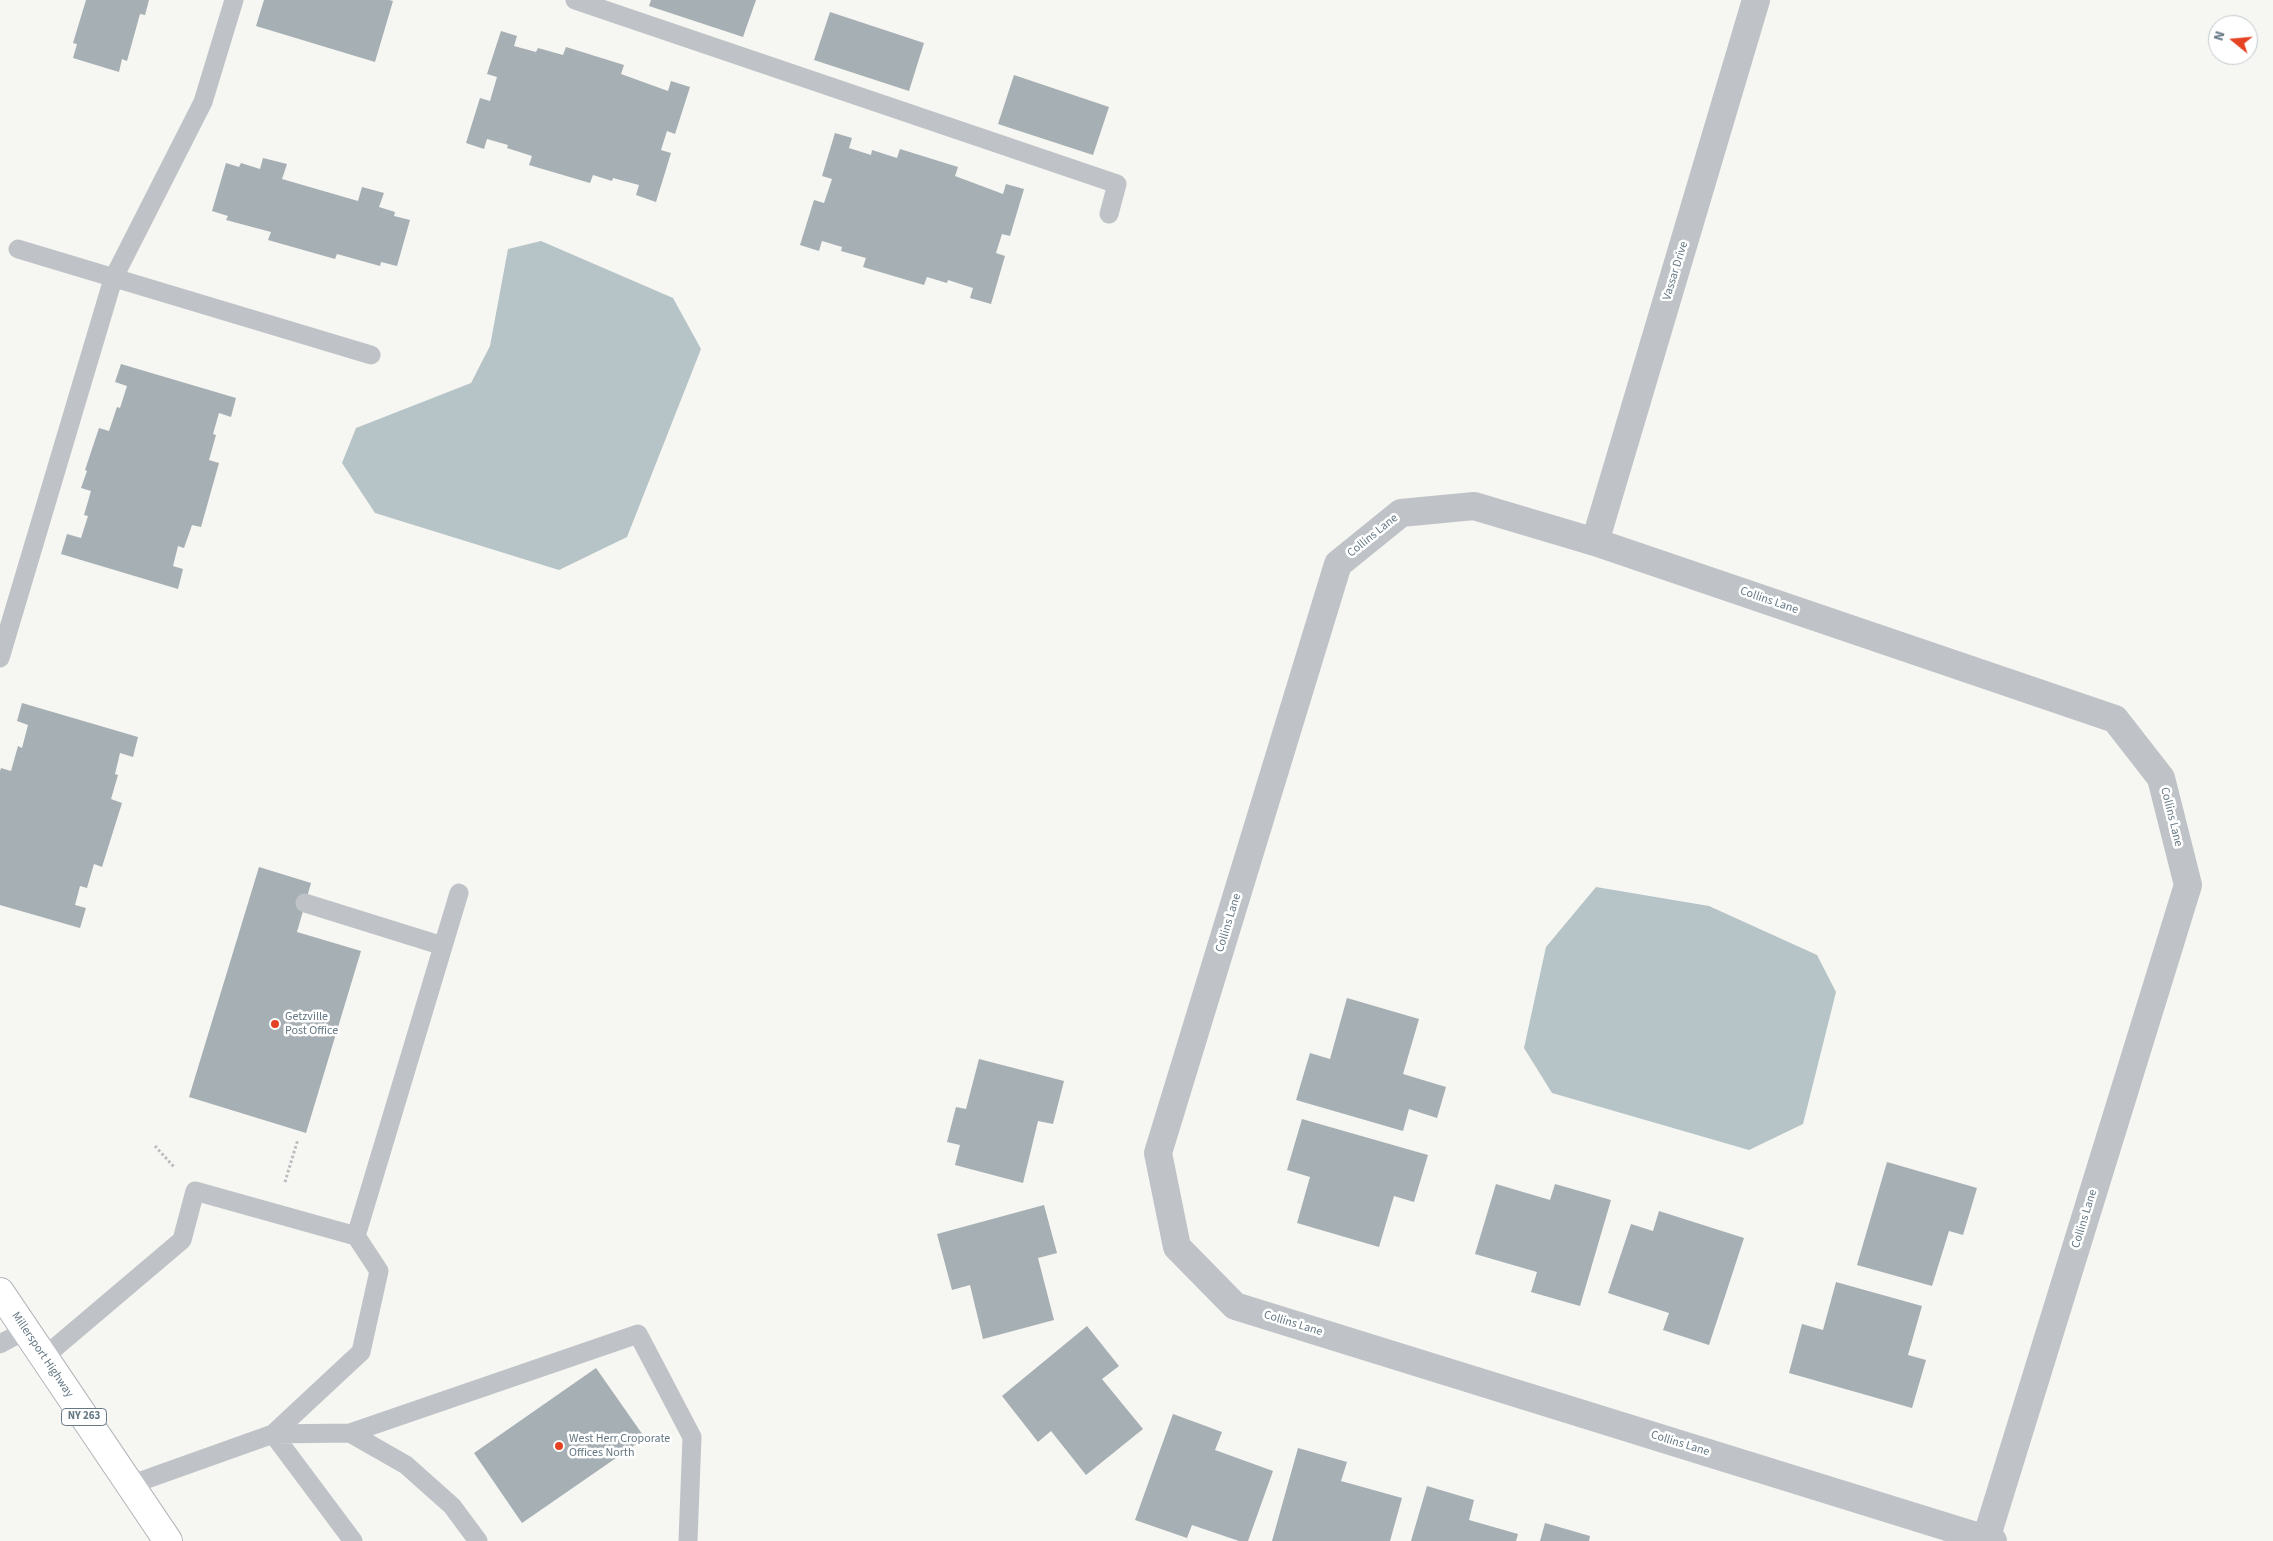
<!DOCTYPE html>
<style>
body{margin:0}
#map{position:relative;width:2273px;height:1541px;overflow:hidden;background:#f6f6f2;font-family:"Source Sans 3",sans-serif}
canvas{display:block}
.north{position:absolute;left:2208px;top:15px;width:50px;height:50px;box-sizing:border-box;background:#fff;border:1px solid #c1c9ce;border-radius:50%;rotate:287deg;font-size:14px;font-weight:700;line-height:20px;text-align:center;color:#657884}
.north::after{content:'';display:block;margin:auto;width:18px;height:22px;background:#e54224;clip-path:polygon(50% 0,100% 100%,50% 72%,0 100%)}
</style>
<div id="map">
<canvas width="2273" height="1541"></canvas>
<div class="north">N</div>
</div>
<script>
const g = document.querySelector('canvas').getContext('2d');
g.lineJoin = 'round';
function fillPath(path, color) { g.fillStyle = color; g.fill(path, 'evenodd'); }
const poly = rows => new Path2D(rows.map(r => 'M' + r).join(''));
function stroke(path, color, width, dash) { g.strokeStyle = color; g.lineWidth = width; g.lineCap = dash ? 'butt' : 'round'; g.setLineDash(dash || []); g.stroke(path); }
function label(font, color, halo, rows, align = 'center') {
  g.font = font + ' "Source Sans 3",sans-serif'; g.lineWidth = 5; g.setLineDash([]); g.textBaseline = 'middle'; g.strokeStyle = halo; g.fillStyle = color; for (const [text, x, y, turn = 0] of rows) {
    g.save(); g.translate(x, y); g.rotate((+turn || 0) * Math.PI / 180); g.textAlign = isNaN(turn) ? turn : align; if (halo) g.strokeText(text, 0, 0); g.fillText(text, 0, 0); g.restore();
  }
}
const water = poly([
 [541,241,673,298,701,349,627,537,559,570,375,513,342,463,356,428,471,383,490,346,508,249],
 [1596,887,1709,906,1817,955,1836,992,1803,1124,1749,1150,1552,1093,1524,1048,1546,947]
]);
const building = poly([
 [86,0,149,0,145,15,140,14,127,61,122,59,119,72,73,58,77,44,73,43],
 [264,0,389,0,393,1,375,62,256,26],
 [651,0,756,0,743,37,649,6],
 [830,12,924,43,909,91,814,60],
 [501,31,517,36,514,46,536,52,538,48,563,55,566,47,624,65,621,74,668,91,671,81,690,87,675,134,667,131,661,150,671,153,656,202,636,195,639,185,613,178,612,181,593,175,590,183,529,165,532,156,507,148,508,145,487,139,484,149,466,143,480,98,490,101,497,77,487,74],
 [1014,75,1109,107,1093,155,998,124],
 [835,133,852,138,849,148,871,155,872,150,897,158,900,149,958,167,955,176,1003,194,1006,184,1024,189,1010,236,1002,234,996,253,1005,256,991,304,970,298,973,288,948,280,947,283,927,277,924,285,863,267,866,258,841,251,842,247,822,241,819,251,800,245,814,200,824,203,832,179,822,176],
 [263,158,287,164,282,179,358,201,362,187,384,193,379,207,395,212,394,216,410,220,397,266,381,262,380,266,337,254,335,259,268,240,271,232,226,220,228,216,212,211,226,163,239,167,241,163,260,169],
 [121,364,236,398,231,417,219,413,213,434,216,435,209,460,219,463,201,527,192,525,184,548,178,546,173,566,183,569,178,589,61,554,67,534,81,538,88,516,84,515,91,491,81,488,87,471,85,470,99,428,109,431,117,407,120,408,127,386,115,382],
 [22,703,138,737,133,757,120,753,115,774,118,775,111,799,122,803,102,867,94,864,87,888,80,886,75,905,86,908,80,928,0,905,0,771,1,768,11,771,18,746,22,748,28,725,17,721],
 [259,867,311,883,297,932,361,951,306,1133,189,1097],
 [1347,998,1419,1019,1403,1074,1446,1087,1437,1118,1409,1109,1403,1131,1296,1100,1310,1053,1330,1059],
 [979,1059,1064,1081,1053,1124,1038,1121,1023,1183,955,1165,960,1145,947,1142,956,1107,966,1109],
 [1302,1119,1428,1155,1414,1202,1394,1196,1379,1247,1297,1223,1310,1177,1287,1170],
 [1887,1162,1977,1188,1963,1235,1949,1231,1932,1286,1857,1265],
 [1496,1184,1550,1200,1555,1184,1611,1200,1580,1306,1531,1292,1537,1272,1475,1254],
 [1044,1205,1057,1253,1038,1258,1054,1320,983,1339,970,1285,952,1290,937,1234],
 [1659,1211,1744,1238,1709,1345,1663,1330,1669,1313,1608,1293,1631,1224,1653,1231],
 [1836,1282,1922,1306,1908,1355,1926,1360,1912,1408,1789,1373,1802,1324,1823,1330],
 [1087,1326,1119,1366,1102,1379,1143,1429,1086,1475,1051,1431,1038,1442,1002,1396],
 [596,1368,645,1438,522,1523,474,1453],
 [1173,1414,1222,1432,1215,1450,1273,1471,1248,1541,1239,1541,1192,1525,1187,1538,1135,1520],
 [1298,1448,1347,1462,1341,1481,1402,1498,1390,1541,1272,1541],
 [1427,1486,1474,1500,1469,1520,1518,1534,1516,1541,1411,1541],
 [1545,1523,1590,1536,1589,1541,1540,1541]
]);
const path = poly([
 [155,1146,175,1168],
 [285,1182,298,1139]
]);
const lane = poly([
 [575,0,1117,184,1109,214],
 [18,249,371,355],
 [0,658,113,279,203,102,234,0],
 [305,903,443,946],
 [0,1344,26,1330],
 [44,1357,182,1240,195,1191,356,1236],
 [350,1433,406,1465,452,1506,478,1541],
 [130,1485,273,1434,350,1433,638,1334,692,1437,688,1541],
 [353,1541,273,1434,361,1352,379,1271,356,1236,459,893]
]);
const street = poly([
 [1595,542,1756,0],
 [1985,1541,1986,1539,2188,885,2161,778,2115,719,1595,542,1474,506,1401,513,1338,564,1158,1153,1177,1247,1235,1306,1986,1539,1993,1541]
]);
const primary = poly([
 [0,1292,168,1541]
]);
const markers = [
 [275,1024,5,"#e54224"],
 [559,1446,5,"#e54224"]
];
const shields = [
 [84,1417,45]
];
const shieldNames = [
 ["NY 263",84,1417]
];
const streetNames = [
 ["Vassar Drive",1676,271,-73],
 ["Collins Lane",1373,536,-39],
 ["Collins Lane",1769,601,19],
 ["Collins Lane",2171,817,76],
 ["Collins Lane",1229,923,-73],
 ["Collins Lane",2085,1219,-73],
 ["Collins Lane",1293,1324,17],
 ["Millersport Highway",42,1355,56],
 ["Collins Lane",1680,1444,17]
];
const poiNames = [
 ["Getzville",285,1017],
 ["Post Office",285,1031],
 ["West Herr Croporate",569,1439],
 ["Offices North",569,1453]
];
fillPath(water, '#b6c4c7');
fillPath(building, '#a6afb4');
stroke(primary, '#b2b7bb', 30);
stroke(path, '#b9bcbe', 3, [2.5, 2.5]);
stroke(lane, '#bfc3c7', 19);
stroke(street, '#bfc3c7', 28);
stroke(primary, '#fff', 28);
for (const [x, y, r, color] of markers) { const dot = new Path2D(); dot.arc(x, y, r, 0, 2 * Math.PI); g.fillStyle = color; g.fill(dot); stroke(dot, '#fff', 2); }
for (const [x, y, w] of shields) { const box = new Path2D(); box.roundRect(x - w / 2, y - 8.5, w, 17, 4); g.fillStyle = '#fff'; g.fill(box); stroke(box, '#657884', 1); }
label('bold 11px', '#657884', null, shieldNames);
label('12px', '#657884', '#fff', streetNames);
label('12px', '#657884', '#fff', poiNames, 'left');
</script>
